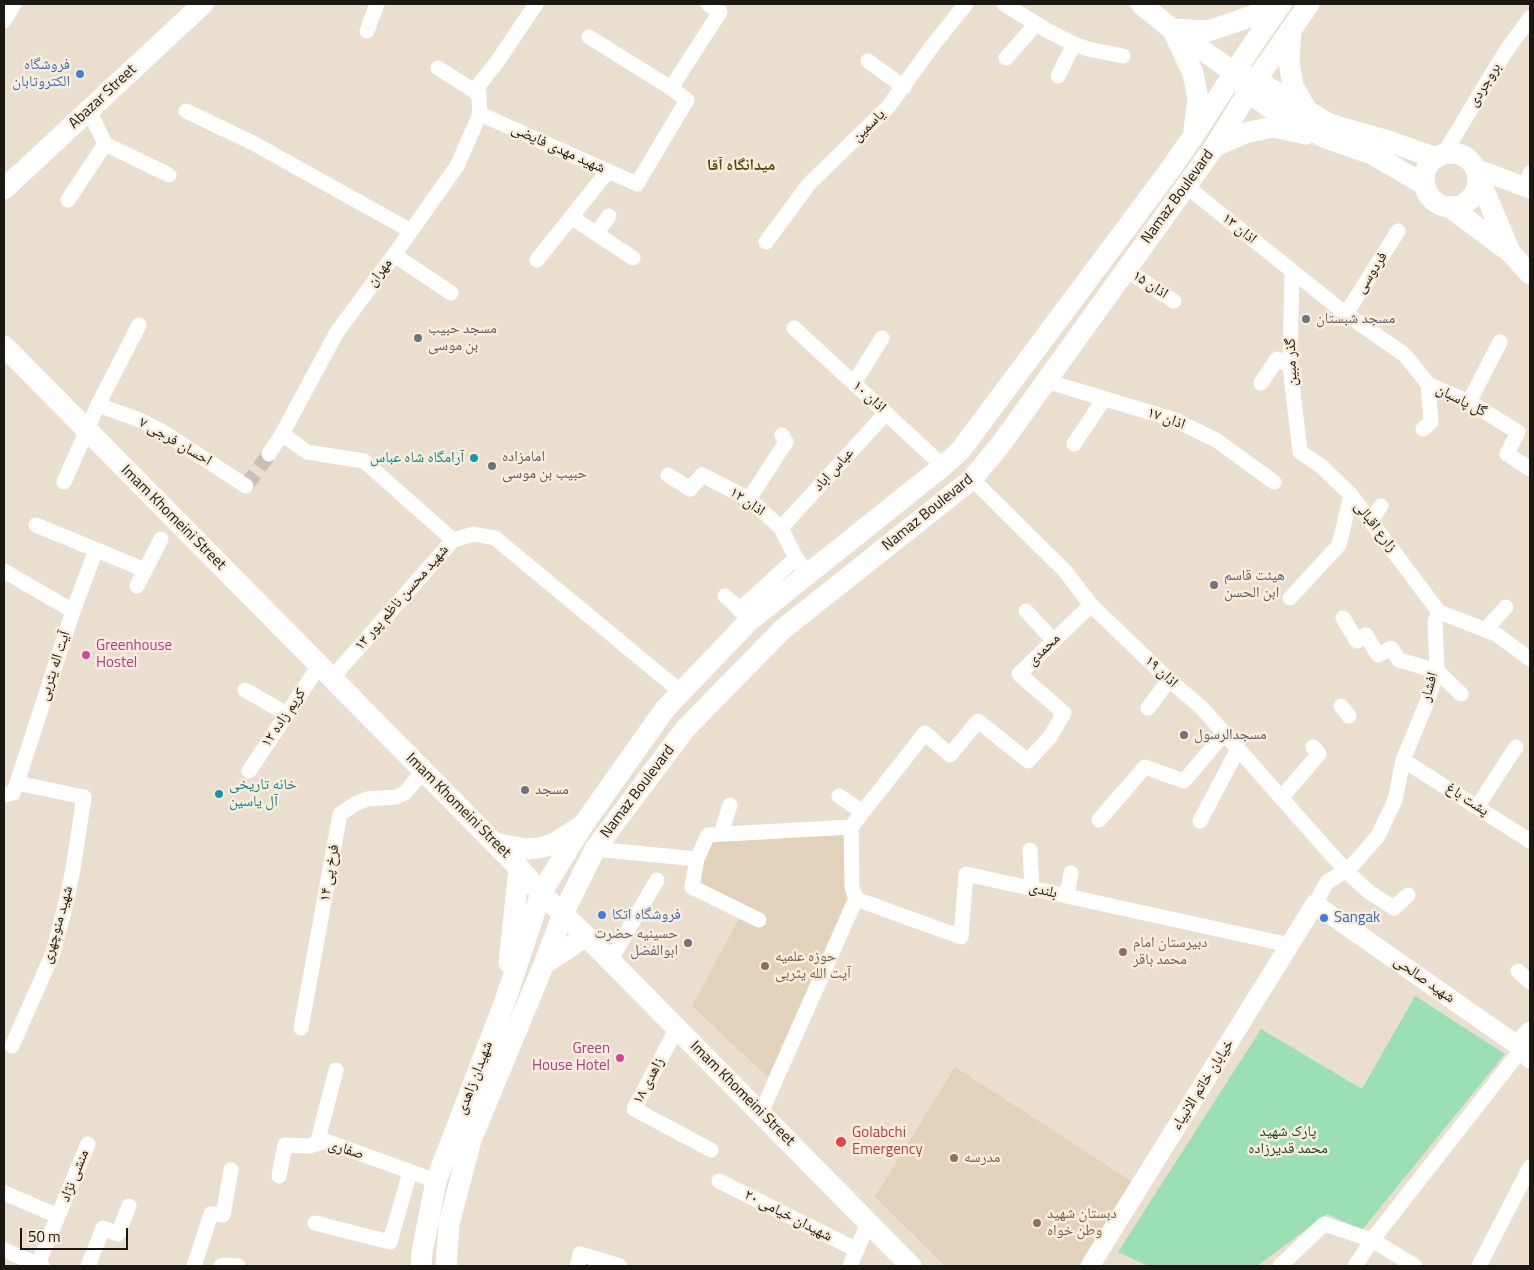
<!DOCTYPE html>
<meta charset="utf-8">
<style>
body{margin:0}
#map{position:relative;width:1534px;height:1270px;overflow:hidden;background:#eadece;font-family:"Titillium Web",sans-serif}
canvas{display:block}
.frame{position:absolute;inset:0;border:5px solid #1b1711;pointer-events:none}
.scale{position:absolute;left:20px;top:1228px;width:108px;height:22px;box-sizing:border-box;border:2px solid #1b1711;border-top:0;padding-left:6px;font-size:15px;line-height:18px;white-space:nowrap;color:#1b1711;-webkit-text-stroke:4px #f8ecdb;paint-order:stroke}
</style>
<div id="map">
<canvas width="1534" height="1270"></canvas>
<div class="frame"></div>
<div class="scale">50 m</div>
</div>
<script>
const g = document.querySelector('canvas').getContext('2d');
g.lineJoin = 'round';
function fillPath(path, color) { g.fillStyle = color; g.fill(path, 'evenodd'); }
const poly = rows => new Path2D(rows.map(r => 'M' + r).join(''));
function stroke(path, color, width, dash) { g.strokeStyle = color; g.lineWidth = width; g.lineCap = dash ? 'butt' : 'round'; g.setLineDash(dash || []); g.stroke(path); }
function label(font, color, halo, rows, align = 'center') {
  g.font = font + ' "Titillium Web","Noto Naskh Arabic",sans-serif'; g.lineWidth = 5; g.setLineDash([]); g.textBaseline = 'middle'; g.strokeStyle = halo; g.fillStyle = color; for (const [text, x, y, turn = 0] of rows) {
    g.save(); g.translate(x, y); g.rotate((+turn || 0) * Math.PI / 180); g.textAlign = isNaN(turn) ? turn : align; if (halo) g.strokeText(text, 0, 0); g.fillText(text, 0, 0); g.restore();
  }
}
const built = poly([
 [844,833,847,898,768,1077,692,1006,740,917,700,884,702,860,712,841],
 [955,1067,1131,1181,1079,1266,945,1266,875,1197]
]);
const green = poly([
 [1415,996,1505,1054,1362,1230,1327,1214,1257,1266,1148,1266,1118,1252,1261,1029,1362,1089]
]);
const minorTunnel = poly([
 [246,486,269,454]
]);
const minor = poly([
 [1004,4,1048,31,1074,44,1088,49,1123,56],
 [4,21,14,4],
 [367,31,377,4],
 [1006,58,1036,24],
 [868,61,904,87],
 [438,68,479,94],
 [1058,76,1074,44],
 [671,88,720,12,708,4],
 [89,110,105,144,169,175],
 [186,111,253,143,411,231],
 [480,114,637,184,687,100,671,88,589,37],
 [1443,155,1506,51,1530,18],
 [1186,186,1346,314,1405,355,1428,384,1469,402,1518,432,1507,454,1530,469],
 [1526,188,1530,173],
 [68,200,105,144],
 [571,217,633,258],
 [596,234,609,216],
 [766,242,809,184,888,107,933,45,966,4],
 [394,255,451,293],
 [537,260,608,171],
 [1126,270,1174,301],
 [1292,272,1290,366,1300,452,1321,466,1351,495,1439,612],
 [1346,314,1398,231],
 [794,328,943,466],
 [1046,381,1175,420,1216,440,1274,482],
 [854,383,882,338],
 [1261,383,1277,359,1290,366],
 [1469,402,1500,342],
 [98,405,137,419,160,430,246,486],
 [1423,429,1431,422,1428,384],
 [282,434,307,452,364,461,453,540,332,678],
 [1074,444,1104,399],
 [269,454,282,434,337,332,394,255,457,166,480,114,478,86,497,62,536,4],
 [668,475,690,489,702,475,749,499,781,528,796,558,808,574],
 [972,479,1065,571,1091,605,1169,680,1201,707,1346,871,1369,892,1394,908,1408,895],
 [64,482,98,405,139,325],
 [749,499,786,442,782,435],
 [1371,520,1381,506],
 [36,525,145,570],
 [781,528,886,413],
 [453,540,474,534,495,538,681,692],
 [4,571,73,611],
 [137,586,161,539],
 [725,596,746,615],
 [1290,598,1339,545,1351,495],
 [739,610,796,558],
 [1026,611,1054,641],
 [1439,612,1496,634,1530,659],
 [1343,618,1357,641,1366,635,1378,655,1391,648,1399,660,1437,671,1461,694],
 [1485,630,1506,607],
 [245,690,287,714],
 [1341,706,1349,716],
 [1148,708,1169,680],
 [1403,760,1530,841],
 [249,771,319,666],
 [4,795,13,793,17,783,73,611,96,550],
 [839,796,863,812],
 [1281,798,1319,754,1313,747],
 [1477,807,1516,747],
 [1099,820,1145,767,1184,781,1224,734],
 [1200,821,1238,749],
 [851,827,925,733,950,755,978,721,1028,761,1050,737,1064,713,1019,674,1091,605],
 [721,834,730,805],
 [595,849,697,859],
 [1030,850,1032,889],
 [1067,896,1071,873],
 [856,899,961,937,966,874,1290,945],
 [1315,904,1327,882,1350,868,1378,836,1395,800,1403,760,1427,702,1437,671,1435,621,1439,612],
 [759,920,692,887,697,859,708,835,851,827,852,887,856,899],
 [610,961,657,880],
 [1518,971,1530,982],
 [301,1028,340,814,355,804,367,799,396,797,405,793,423,771],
 [677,1028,634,1109,711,1150],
 [12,1046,53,953,65,907,73,869,84,797,17,783],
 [761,1113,856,899],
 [317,1144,336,1070],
 [279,1176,285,1145,309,1146,326,1141,436,1181],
 [719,1181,857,1250],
 [4,1193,58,1216],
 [315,1223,390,1242,410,1172],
 [4,1250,42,1266],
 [38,1264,88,1144],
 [88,1266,103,1228,118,1234,129,1206],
 [194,1266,211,1214,223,1215,231,1170],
 [221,1266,224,1265,238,1266],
 [577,1266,580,1254,620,1266],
 [850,1266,868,1223],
 [1280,1266,1324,1224,1372,1240,1521,1050],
 [1355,1266,1372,1240,1415,1266],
 [1479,1266,1530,1167]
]);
const tertiary = poly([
 [1475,168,1530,189],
 [1517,1045,1530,1031],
 [1090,1266,1315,904,1517,1045,1530,1059]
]);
const secondary = poly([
 [1141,4,1172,29,1235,73,1256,80,1329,124,1385,140,1436,158],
 [1291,29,1289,63,1293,86,1306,109],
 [1240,81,1248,92,1269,107,1326,138,1372,154,1425,185],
 [1194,130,1198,99,1193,73,1172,29,1208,31,1235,22,1280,6],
 [1215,146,1245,133,1273,127,1306,134],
 '1424 180a27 27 0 1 1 54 0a27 27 0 1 1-54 0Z',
 [1478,176,1510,252],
 [4,189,203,4],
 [1451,208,1510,252,1530,274],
 [4,346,332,678,519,868,541,893,586,936,911,1266],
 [494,843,526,849,539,848,553,844,578,828],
 [509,963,519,868],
 [544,964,586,936],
 [421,1266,422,1252,436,1181,504,1004,541,893,583,825,665,709,748,622,943,466,960,451,1169,171,1194,135,1251,47,1281,4],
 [446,1266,449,1224,471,1140,544,964,563,914,595,849,685,729,783,629,972,479,1001,444,1215,146,1256,80,1309,4]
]);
const markers = [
 [80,74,5,"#3f7fe0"],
 [1306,319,5,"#6b7280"],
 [418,338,5,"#6b7280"],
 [474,458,5,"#0f9aa8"],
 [492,466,5,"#6b7280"],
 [1214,585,5,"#6b7280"],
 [86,655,5,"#d1479c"],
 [1184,735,5,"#6b7280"],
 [525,790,5,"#6b7280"],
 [219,794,5,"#0f9aa8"],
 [602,915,5,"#3f7fe0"],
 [1324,918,5,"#3f7fe0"],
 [688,943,5,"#6b7280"],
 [1123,952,5,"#8d6e63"],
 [765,966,5,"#8d6e63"],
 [620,1058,5,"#d1479c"],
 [841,1142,6,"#e0444e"],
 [954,1158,5,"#8d6e63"],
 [1037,1223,5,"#8d6e63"]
];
const shopNames = [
 ["فروشگاه",70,65,"right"],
 ["الکتروتابان",70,82,"right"],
 ["فروشگاه اتکا",612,915],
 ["Sangak",1334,918]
];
const streetNames = [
 ["بروجردی",1485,85,-58],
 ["Abazar Street",103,97,-43],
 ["یاسمین",869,126,-44],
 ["شهید مهدی فایضی",558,149,24],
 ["Namaz Boulevard",1178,197,-54],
 ["اذان ۱۳",1239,229,39],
 ["مهران",380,273,-53],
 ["فردوسی",1372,273,-57],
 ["اذان ۱۵",1150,285,33],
 ["گذر مبین",1292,362,-92],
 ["اذان ۱۰",869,397,42],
 ["گل پاسبان",1461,401,27],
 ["اذان ۱۷",1166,419,20],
 ["احسان فرجی ۷",175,442,30],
 ["عباس اباد",834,470,-48],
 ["اذان ۱۲",747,502,34],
 ["Namaz Boulevard",928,513,-39],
 ["Imam Khomeini Street",173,518,45],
 ["زارع اقبالی",1375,527,52],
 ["شهید محسن ناظم پور ۱۳",402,598,-49],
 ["محمدی",1044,650,-44],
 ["آیت اله یثربی",55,666,-72],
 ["اذان ۱۹",1161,672,43],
 ["افشار",1430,687,-74],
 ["کریم زاده ۱۲",284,718,-56],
 ["Namaz Boulevard",638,792,-53],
 ["پشت باغ",1467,800,33],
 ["Imam Khomeini Street",458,806,45],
 ["فرخ پی ۱۴",330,873,-80],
 ["بلندی",1043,891,13],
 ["شهید منوچهری",58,925,-74],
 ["شهید صالحی",1424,980,35],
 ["شهیدان زاهدی",475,1078,-69],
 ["زاهدی ۱۸",649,1081,-62],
 ["خیابان خاتم الانبیاء",1203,1085,-58],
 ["Imam Khomeini Street",742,1094,45],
 ["صفاری",346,1150,17],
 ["منشی نژاد",75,1176,-68],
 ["شهیدان خیامی ۲۰",788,1216,27]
];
const worshipNames = [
 ["مسجد شبستان",1316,319],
 ["مسجد حبیب",428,329],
 ["بن موسی",428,346],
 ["امامزاده",502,457],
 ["حبیب بن موسی",502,474],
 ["هیئت قاسم",1224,576],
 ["ابن الحسن",1224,593],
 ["مسجدالرسول",1194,735],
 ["مسجد",535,790],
 ["حسینیه حضرت",678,934,"right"],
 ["ابوالفضل",678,951,"right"]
];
const cultureNames = [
 ["آرامگاه شاه عباس",464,458],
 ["خانه تاریخی",229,785,"left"],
 ["آل یاسین",229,802,"left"]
];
const hotelNames = [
 ["Greenhouse",96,646],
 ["Hostel",96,663],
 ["Green",610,1049,"right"],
 ["House Hotel",610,1066,"right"]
];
const educationNames = [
 ["دبیرستان امام",1133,943],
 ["محمد باقر",1133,960],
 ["حوزه علمیه",775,957],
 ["آیت الله یثربی",775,974],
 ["مدرسه",964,1158],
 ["دبستان شهید",1047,1214],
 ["وطن خواه",1047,1231]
];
const parkNames = [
 ["پارک شهید",1288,1132],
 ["محمد قدیرزاده",1288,1149]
];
const healthNames = [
 ["Golabchi",852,1133],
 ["Emergency",852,1150]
];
const neighbourhoodNames = [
 ["میدانگاه آقا",741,166]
];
fillPath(built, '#e2d2bb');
fillPath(green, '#9bdfb5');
stroke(minorTunnel, '#cbc0b2', 15, [15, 8]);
stroke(minor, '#fff', 15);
stroke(tertiary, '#fff', 19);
stroke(secondary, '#fff', 21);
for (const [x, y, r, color] of markers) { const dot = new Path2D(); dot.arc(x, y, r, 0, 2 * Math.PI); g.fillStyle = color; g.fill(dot); stroke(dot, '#f8ecdb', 2); }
label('15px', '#366cbe', '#f8ecdb', shopNames, 'left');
label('15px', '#1b1711', '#f8ecdb', streetNames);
label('15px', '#5b616d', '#f8ecdb', worshipNames, 'left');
label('15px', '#0d838f', '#f8ecdb', cultureNames, 'right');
label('15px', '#b23c85', '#f8ecdb', hotelNames, 'left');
label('15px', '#785e54', '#f8ecdb', educationNames, 'left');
label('15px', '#1c442d', '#f8ecdb', parkNames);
label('15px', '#be3a42', '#f8ecdb', healthNames, 'left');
label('bold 16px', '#504d0e', '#f8ecdb', neighbourhoodNames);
</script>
